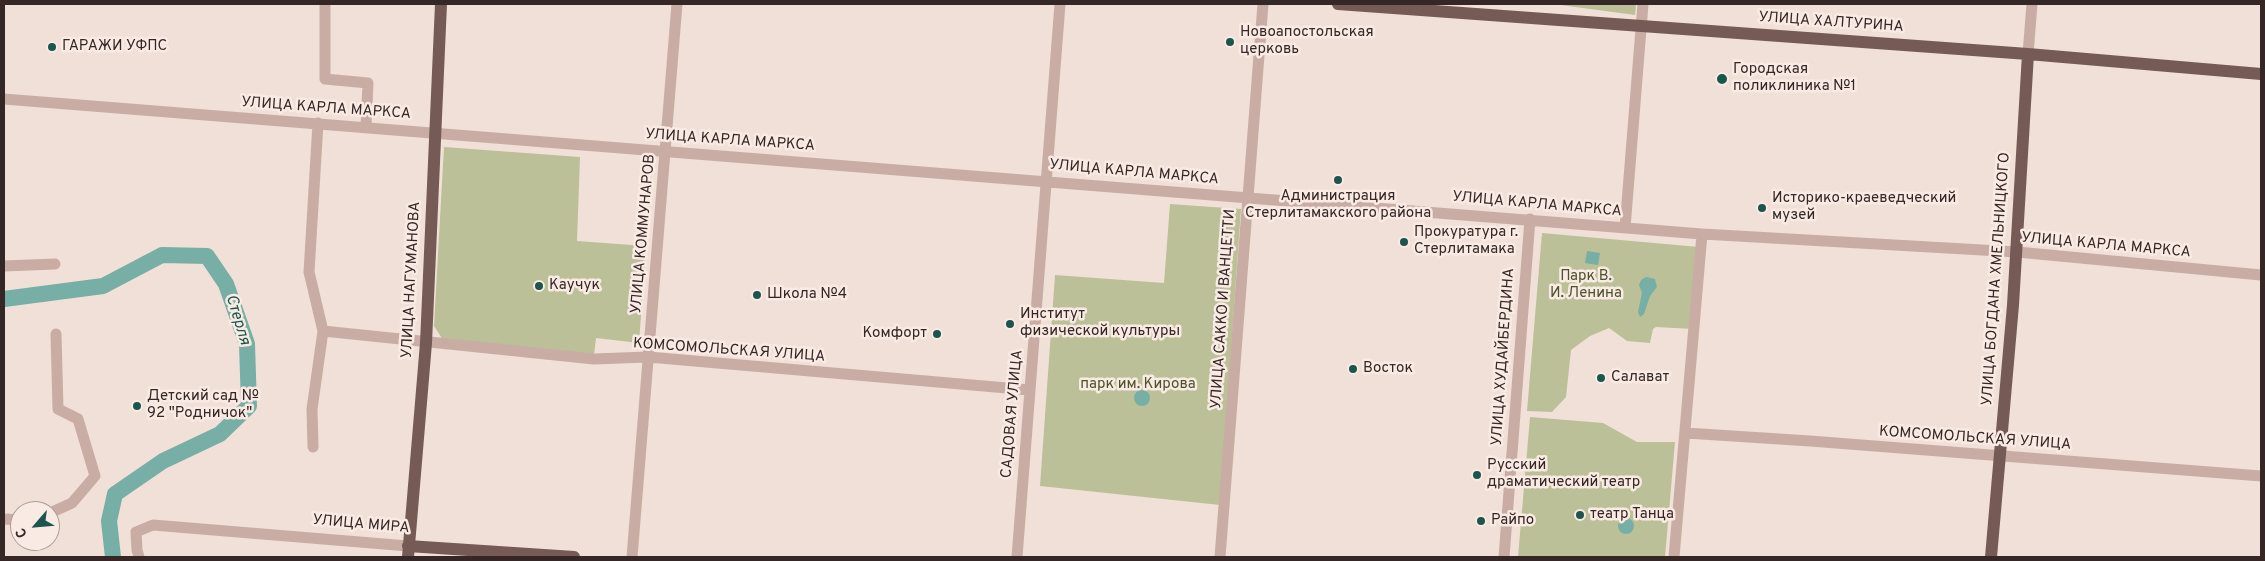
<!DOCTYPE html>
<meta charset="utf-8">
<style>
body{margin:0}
#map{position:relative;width:2265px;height:561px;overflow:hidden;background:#f1e0d8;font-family:Overpass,sans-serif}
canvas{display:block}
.frame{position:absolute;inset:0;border:5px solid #342726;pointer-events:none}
.north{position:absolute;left:10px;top:501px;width:50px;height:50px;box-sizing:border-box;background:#f9ebe4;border:1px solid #aa9d98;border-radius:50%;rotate:243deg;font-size:14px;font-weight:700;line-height:20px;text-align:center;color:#342726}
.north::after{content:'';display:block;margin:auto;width:18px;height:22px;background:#1b554d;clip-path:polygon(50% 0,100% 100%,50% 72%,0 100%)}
</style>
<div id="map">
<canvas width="2265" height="561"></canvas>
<div class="frame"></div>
<div class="north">С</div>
</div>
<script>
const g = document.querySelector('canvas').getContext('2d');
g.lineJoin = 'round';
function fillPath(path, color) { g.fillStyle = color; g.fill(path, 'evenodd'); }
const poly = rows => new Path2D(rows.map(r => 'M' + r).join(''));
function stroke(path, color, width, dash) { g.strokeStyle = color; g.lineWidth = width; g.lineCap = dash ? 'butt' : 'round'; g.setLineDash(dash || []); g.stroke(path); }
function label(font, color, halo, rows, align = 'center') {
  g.font = font + ' Overpass,sans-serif'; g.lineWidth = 5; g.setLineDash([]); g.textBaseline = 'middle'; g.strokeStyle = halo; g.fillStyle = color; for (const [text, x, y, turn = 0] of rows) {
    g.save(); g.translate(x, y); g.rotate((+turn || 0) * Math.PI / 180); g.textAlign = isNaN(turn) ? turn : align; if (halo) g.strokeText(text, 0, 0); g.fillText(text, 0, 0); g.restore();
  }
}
const green = poly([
 [1553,4,1636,4,1635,15],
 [444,147,580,157,577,241,646,246,639,343,596,338,594,355,445,343,434,326],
 [1170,204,1241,209,1220,505,1040,486,1055,275,1164,283],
 [1542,233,1699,247,1693,329,1656,327,1653,329,1650,343,1627,341,1609,328,1590,336,1571,350,1566,397,1552,412,1527,411],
 [1530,417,1603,423,1637,442,1675,442,1665,557,1518,557]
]);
const water = poly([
 [1587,251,1600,253,1598,265,1585,263],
 [1646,277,1655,279,1657,287,1650,296,1644,314,1640,317,1638,312,1642,293,1639,285,1641,280],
 '1134 398a8 8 0 1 1 16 0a8 8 0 1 1-16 0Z',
 '1618 526a8 8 0 1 1 16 0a8 8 0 1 1-16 0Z'
]);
const river = poly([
 [4,299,103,286,162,255,207,256,226,284,247,344,249,406,220,434,163,461,115,494,109,521,113,557]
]);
const minor = poly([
 [325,4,325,79,368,83,366,127],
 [2028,54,2032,4],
 [4,99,1702,234,2017,252,2261,275],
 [318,123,309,272,323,331,594,359,648,357,1030,390],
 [1625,228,1643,4],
 [4,266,55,264],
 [1686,433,1810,441,2261,476],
 [313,447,312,409,323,331],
 [50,513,72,503,95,476,78,419,58,409,56,334],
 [4,519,20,520],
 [139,557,137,550,136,532,153,525,408,546],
 [632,557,677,4],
 [1017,557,1060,4],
 [1220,557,1263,4],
 [1504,557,1530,219],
 [1674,557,1702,234]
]);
const major = poly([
 [1338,4,2028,54,2261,74],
 [408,546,574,557],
 [408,557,426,343,441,4],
 [1991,557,2013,305,2028,54]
]);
const markers = [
 [1230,42,5,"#1b554d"],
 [52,47,5,"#1b554d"],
 [1722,79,6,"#1b554d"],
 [1338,180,5,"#1b554d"],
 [1762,208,5,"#1b554d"],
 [1404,242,5,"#1b554d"],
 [539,286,5,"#1b554d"],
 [757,295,5,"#1b554d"],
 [1010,324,5,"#1b554d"],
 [937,334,5,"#1b554d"],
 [1353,369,5,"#1b554d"],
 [1601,378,5,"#1b554d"],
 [137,406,5,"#1b554d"],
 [1477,475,5,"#1b554d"],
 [1580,515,5,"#1b554d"],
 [1481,521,5,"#1b554d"]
];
const streetNames = [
 ["УЛИЦА ХАЛТУРИНА",1831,23,4],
 ["УЛИЦА КАРЛА МАРКСА",326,109,4],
 ["УЛИЦА КАРЛА МАРКСА",730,141,4],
 ["УЛИЦА КАРЛА МАРКСА",1134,173,5],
 ["УЛИЦА КАРЛА МАРКСА",1537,205,5],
 ["УЛИЦА КОММУНАРОВ",644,234,-85],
 ["УЛИЦА КАРЛА МАРКСА",2106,246,5],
 ["УЛИЦА БОГДАНА ХМЕЛЬНИЦКОГО",1997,279,-86],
 ["УЛИЦА НАГУМАНОВА",412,280,-87],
 ["УЛИЦА САККО И ВАНЦЕТТИ",1224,309,-86],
 ["КОМСОМОЛЬСКАЯ УЛИЦА",729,351,4],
 ["УЛИЦА ХУДАЙБЕРДИНА",1504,357,-86],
 ["САДОВАЯ УЛИЦА",1013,414,-85],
 ["КОМСОМОЛЬСКАЯ УЛИЦА",1975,439,4],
 ["УЛИЦА МИРА",361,525,5]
];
const poiNames = [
 ["Новоапостольская",1240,33],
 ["церковь",1240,50],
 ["ГАРАЖИ УФПС",62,47],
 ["Городская",1733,70],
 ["поликлиника №1",1733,87],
 ["Администрация",1338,197,"center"],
 ["Стерлитамакского района",1338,214,"center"],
 ["Историко-краеведческий",1772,199],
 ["музей",1772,216],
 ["Прокуратура г.",1414,233],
 ["Стерлитамака",1414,250],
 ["Каучук",549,286],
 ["Школа №4",767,295],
 ["Институт",1020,315],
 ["физической культуры",1020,332],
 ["Комфорт",927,334,"right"],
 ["Восток",1363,369],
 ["Салават",1611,378],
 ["Детский сад №",147,397],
 ["92 \"Родничок\"",147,414],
 ["Русский",1487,466],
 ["драматический театр",1487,483],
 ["театр Танца",1590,515],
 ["Райпо",1491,521]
];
const parkNames = [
 ["Парк В.",1586,277],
 ["И. Ленина",1586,294],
 ["парк им. Кирова",1138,385]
];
const waterNames = [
 ["Стерля",237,320,73]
];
fillPath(green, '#bbc098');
fillPath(water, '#77aea5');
stroke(river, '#77aea5', 16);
stroke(minor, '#c9ada4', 11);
stroke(major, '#765a56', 12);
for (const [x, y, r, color] of markers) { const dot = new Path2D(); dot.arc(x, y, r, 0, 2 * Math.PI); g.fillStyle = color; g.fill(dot); stroke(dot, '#f9ebe4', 2); }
label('15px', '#342726', '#f9ebe4', streetNames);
label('15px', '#342726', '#f9ebe4', poiNames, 'left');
label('15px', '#4c5229', '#f9ebe4', parkNames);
label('italic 16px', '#1b554d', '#f9ebe4', waterNames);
</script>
